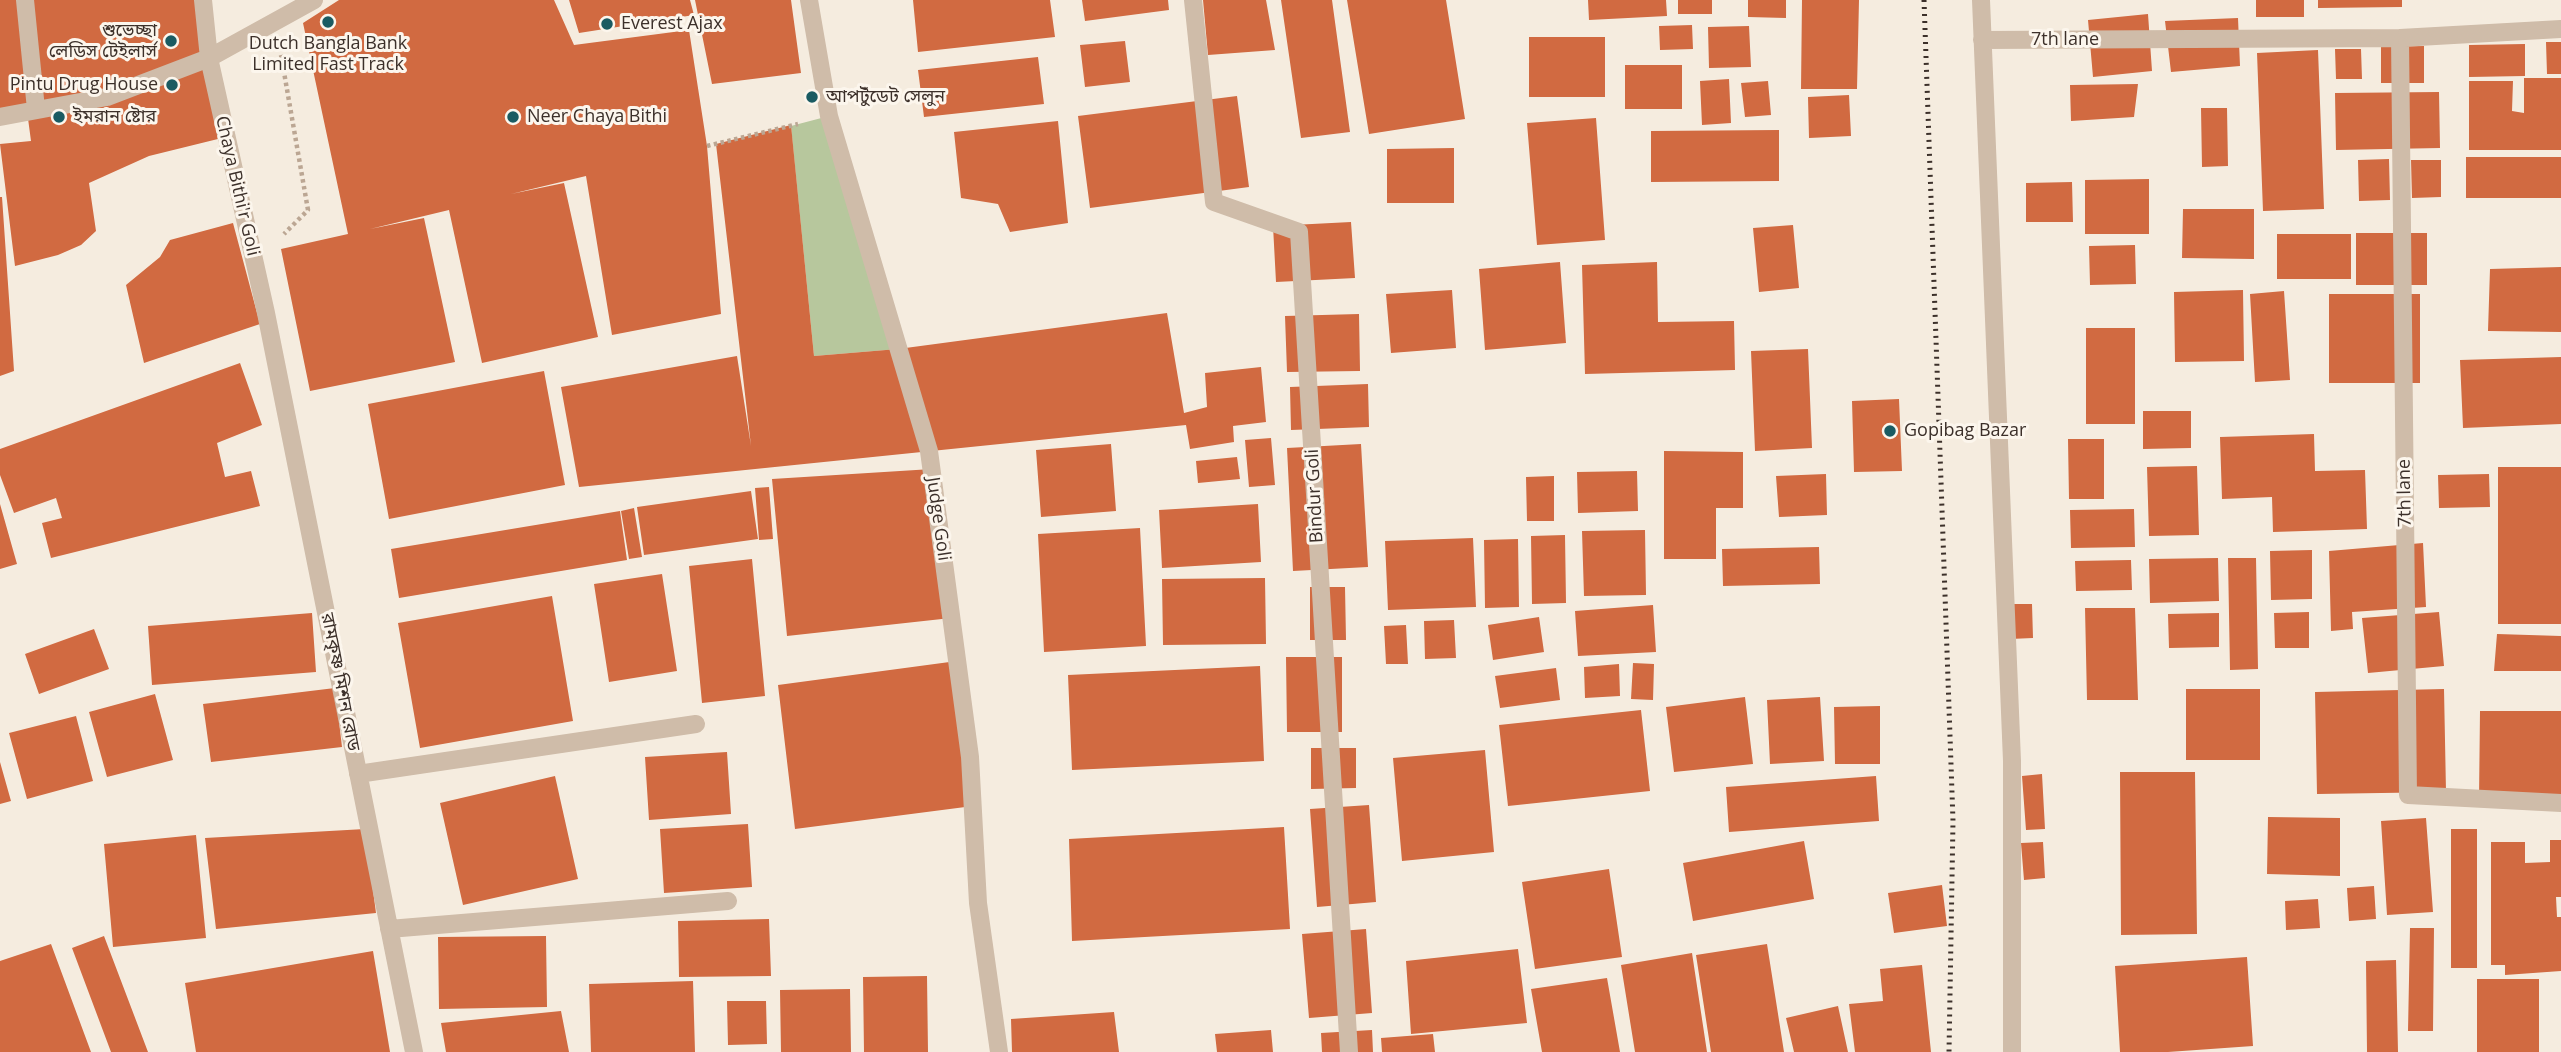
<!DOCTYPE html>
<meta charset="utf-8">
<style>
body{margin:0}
canvas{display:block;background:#f5ecdf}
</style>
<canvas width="2561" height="1052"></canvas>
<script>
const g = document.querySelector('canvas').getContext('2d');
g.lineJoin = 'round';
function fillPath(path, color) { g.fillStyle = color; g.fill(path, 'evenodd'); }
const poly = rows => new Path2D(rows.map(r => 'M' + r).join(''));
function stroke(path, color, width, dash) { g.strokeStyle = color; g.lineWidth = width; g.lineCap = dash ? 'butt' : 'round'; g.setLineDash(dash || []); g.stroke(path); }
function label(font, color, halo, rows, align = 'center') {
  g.font = font + ' "Open Sans","Noto Sans Bengali",sans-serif'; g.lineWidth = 6; g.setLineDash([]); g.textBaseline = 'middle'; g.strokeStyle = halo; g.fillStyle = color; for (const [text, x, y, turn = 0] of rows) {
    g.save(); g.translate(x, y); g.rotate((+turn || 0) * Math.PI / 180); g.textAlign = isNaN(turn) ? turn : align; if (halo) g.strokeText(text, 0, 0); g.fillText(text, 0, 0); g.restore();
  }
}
const green = poly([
 [829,116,898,349,814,356,791,126]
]);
const building = poly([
 [0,0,195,0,226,137,149,156,89,183,96,231,81,245,58,255,15,266,0,144,31,141,27,111,0,117],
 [339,0,554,0,574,45,689,30,707,146,721,314,612,335,586,176,511,194,564,183,598,337,482,363,449,210,370,229,424,218,455,362,310,391,281,249,348,234,303,23],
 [569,0,690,0,694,15,579,33],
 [695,0,791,0,801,73,712,84],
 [913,0,1050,0,1055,37,918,52],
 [1082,0,1168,0,1169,10,1085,21],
 [1203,0,1266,0,1275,50,1208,55],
 [1281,0,1332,0,1350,132,1301,138],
 [1347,0,1446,0,1465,119,1369,134],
 [1588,0,1666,0,1667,16,1589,20],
 [1678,0,1712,0,1712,14,1678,14],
 [1748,0,1786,0,1786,18,1748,17],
 [1802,0,1859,0,1857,89,1801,89],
 [2256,0,2304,0,2304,17,2256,17],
 [2318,0,2402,0,2402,7,2318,8],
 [2148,14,2152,71,2093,77,2088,20],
 [2238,18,2240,66,2171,72,2165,21],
 [1692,25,1693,49,1660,50,1659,26],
 [1749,26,1751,67,1709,68,1708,27],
 [1529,37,1605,37,1605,97,1529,97],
 [1125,41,1130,82,1085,87,1080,45],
 [2546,42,2561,42,2561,74,2547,74],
 [2525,44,2525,76,2469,77,2469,45],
 [2424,46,2424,83,2381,83,2381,47],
 [2335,49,2361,49,2362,79,2336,79],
 [2318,50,2324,209,2263,211,2257,53],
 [1038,57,1044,104,924,117,918,70],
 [1625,65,1682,65,1682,109,1625,109],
 [2524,78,2561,78,2561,150,2469,150,2469,81,2513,81,2512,111,2524,113],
 [1729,79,1731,123,1702,125,1700,81],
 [1768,81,1771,115,1745,117,1741,83],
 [2138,84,2134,117,2071,121,2070,85],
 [2439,92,2440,148,2336,150,2335,93],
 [1849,95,1851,136,1809,138,1808,97],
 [1237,96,1249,187,1090,208,1078,116],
 [2201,108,2227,108,2228,166,2202,167],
 [1596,118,1605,240,1537,245,1527,123],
 [1058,121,1068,223,1010,232,998,204,961,198,954,132],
 [791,125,814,356,898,349,1167,313,1184,413,1207,407,1205,373,1261,367,1266,422,1233,426,1234,442,1190,449,1186,425,579,487,561,387,737,356,751,446,716,144],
 [1779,130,1779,181,1651,182,1651,131],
 [1454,148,1454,203,1387,203,1387,149],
 [2466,157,2561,157,2561,198,2466,198],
 [2389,159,2390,200,2359,201,2358,160],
 [2411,160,2441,160,2441,197,2412,198],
 [2149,179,2149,234,2085,234,2085,180],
 [2072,182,2073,222,2026,222,2026,183],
 [0,197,2,197,14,371,0,376],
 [2183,209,2254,209,2254,259,2182,258],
 [1351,222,1355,278,1276,282,1273,226],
 [233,223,260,324,144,363,126,285,160,257,170,240],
 [1793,225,1799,288,1759,292,1753,228],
 [2356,233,2427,233,2427,285,2356,285],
 [2277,234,2351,234,2351,279,2277,279],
 [2135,245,2136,284,2090,285,2089,246],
 [1560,262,1566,343,1485,350,1479,269],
 [1657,262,1658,322,1734,321,1735,370,1585,374,1582,265],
 [2561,267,2561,332,2488,331,2490,269],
 [1452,290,1456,348,1391,353,1386,294],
 [2243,290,2244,361,2175,362,2174,292],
 [2284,291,2290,380,2255,382,2250,294],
 [2329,294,2420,294,2420,383,2329,383],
 [1359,314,1360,371,1287,372,1285,316],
 [2086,328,2135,328,2135,424,2086,424],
 [1808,349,1812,448,1755,451,1751,351],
 [2561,357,2561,424,2463,428,2460,360],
 [240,363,262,425,217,443,225,477,251,471,260,506,51,558,42,523,62,518,56,498,14,513,0,475,0,449],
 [544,371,565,485,389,519,368,404],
 [1368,384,1369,427,1291,430,1290,387],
 [1899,399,1902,471,1854,472,1852,401],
 [2143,411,2191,411,2191,448,2143,449],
 [2314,434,2315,471,2365,470,2367,529,2273,532,2272,497,2222,499,2220,437],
 [1271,438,1275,485,1249,487,1245,440],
 [2068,439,2104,439,2104,499,2069,499],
 [1111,444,1116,511,1041,517,1036,450],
 [1361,444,1368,567,1293,571,1287,448],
 [1664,451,1743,452,1743,508,1716,508,1716,559,1664,559],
 [1237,457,1240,479,1198,483,1196,461],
 [2197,466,2199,535,2149,536,2147,467],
 [2498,467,2561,467,2561,624,2498,624],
 [932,469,951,618,787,636,772,479],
 [1637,471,1638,511,1578,513,1577,472],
 [1826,474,1827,515,1779,517,1776,476],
 [2489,474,2490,507,2439,508,2438,475],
 [1554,476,1554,521,1527,521,1526,477],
 [769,487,773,539,759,540,755,488],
 [751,491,758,539,644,555,637,507],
 [0,504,17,564,0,569],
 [1258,504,1261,562,1162,568,1159,510],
 [634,508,642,557,629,559,621,511],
 [2134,509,2135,547,2071,548,2070,510],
 [620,511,627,560,399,598,391,549],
 [1140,528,1146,646,1044,652,1038,534],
 [1645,530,1646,595,1584,596,1582,531],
 [1565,535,1566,603,1532,604,1531,536],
 [1473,538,1476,607,1388,610,1385,541],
 [1518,539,1519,607,1485,608,1484,540],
 [2423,543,2426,607,2352,612,2353,629,2331,631,2329,551],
 [1819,547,1820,584,1723,586,1722,549],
 [2312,550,2312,599,2271,600,2270,551],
 [2218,558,2219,601,2150,603,2149,559],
 [2228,558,2256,558,2258,669,2230,670],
 [752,559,765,696,702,703,689,566],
 [2131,560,2132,590,2076,591,2075,561],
 [662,574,677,671,609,682,594,584],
 [1265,578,1266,644,1163,645,1162,579],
 [1310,587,1345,587,1346,640,1310,640],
 [552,596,573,721,420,748,398,623],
 [2009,604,2032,604,2033,638,2010,639],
 [1653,605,1656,652,1578,656,1575,611],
 [2085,608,2135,608,2138,700,2087,700],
 [2309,612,2309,648,2275,648,2274,613],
 [2439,612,2444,666,2368,673,2362,618],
 [312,613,316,672,152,685,148,626],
 [2219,613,2219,647,2169,648,2168,614],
 [1539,617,1544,652,1493,660,1488,625],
 [1454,620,1456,658,1425,659,1424,621],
 [1406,625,1408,664,1386,664,1384,626],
 [94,629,109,669,39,694,25,654],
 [2497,634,2561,636,2561,671,2494,671],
 [1286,657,1342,657,1342,732,1287,732],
 [957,661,973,806,795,829,778,685],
 [1633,663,1654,664,1653,700,1631,699],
 [1619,664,1620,696,1585,698,1584,667],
 [1260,666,1264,761,1072,770,1068,675],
 [1556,668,1560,700,1500,708,1495,676],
 [335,688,342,747,211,762,203,704],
 [2186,689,2260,689,2260,760,2186,760],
 [2444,689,2446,792,2317,794,2315,692],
 [155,694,173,760,107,777,89,712],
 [1745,697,1753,764,1674,772,1666,707],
 [1820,697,1824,761,1770,764,1767,700],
 [1880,706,1880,764,1835,764,1834,707],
 [1641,710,1650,791,1508,806,1499,725],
 [2480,711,2561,711,2561,801,2479,800],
 [76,716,93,781,27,799,9,733],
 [1311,748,1356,748,1356,788,1311,789],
 [1485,750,1494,852,1402,861,1393,758],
 [727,752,731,814,649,820,645,757],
 [0,762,11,801,0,804],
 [2120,772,2195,772,2197,934,2121,935],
 [2042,774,2045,829,2026,830,2022,776],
 [555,776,578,879,463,905,440,803],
 [1876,776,1879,821,1729,832,1726,787],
 [1369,805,1376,902,1317,907,1310,809],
 [2268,817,2340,818,2340,876,2267,874],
 [2426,818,2433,912,2387,915,2381,821],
 [748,824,752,887,664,893,660,829],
 [1284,827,1290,929,1072,941,1069,839],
 [365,829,376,913,216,929,205,838],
 [2451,829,2477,829,2477,968,2451,968],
 [196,835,206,938,113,947,104,844],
 [2550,840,2561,840,2561,897,2556,897,2557,917,2561,917,2561,971,2505,975,2505,965,2491,965,2491,842,2525,842,2525,863,2550,862],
 [1804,841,1814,899,1693,921,1683,863],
 [2043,842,2045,878,2024,880,2021,843],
 [1609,869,1622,957,1535,969,1522,882],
 [1942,885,1947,926,1894,933,1888,893],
 [2374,886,2376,919,2349,921,2347,888],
 [2318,899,2320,928,2286,930,2285,901],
 [769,919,771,976,679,977,678,921],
 [2410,928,2434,928,2433,1031,2408,1031],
 [1366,929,1372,1013,1309,1018,1302,934],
 [104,936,148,1052,111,1052,72,948],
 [546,936,547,1007,439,1009,438,937],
 [51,944,91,1052,0,1052,0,961],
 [1767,944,1784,1052,1711,1052,1696,955],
 [1518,949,1527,1023,1411,1034,1406,961],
 [373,951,390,1052,196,1052,185,983],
 [1692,953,1707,1052,1635,1052,1621,965],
 [2247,957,2253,1046,2168,1052,2120,1052,2115,966],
 [2396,960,2398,1052,2367,1052,2366,961],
 [1922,965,1931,1052,1855,1052,1849,1004,1883,1001,1880,969],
 [927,976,928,1052,864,1052,863,977],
 [1607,978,1620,1052,1542,1052,1531,989],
 [2477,979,2539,979,2539,1052,2477,1052],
 [693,981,695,1052,591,1052,589,984],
 [850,989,851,1052,781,1052,780,990],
 [727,1001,766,1001,767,1044,728,1045],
 [1838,1006,1848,1052,1794,1052,1786,1018],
 [561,1011,569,1052,446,1052,441,1023],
 [1114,1012,1119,1052,1012,1052,1011,1019],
 [1271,1030,1273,1052,1217,1052,1215,1034],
 [1372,1030,1373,1052,1322,1052,1321,1033],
 [1433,1034,1435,1052,1382,1052,1381,1038]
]);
const path = poly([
 [281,55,308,210,284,234],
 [707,146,798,124]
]);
const street = poly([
 [25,0,36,109],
 [203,0,209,58,266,313,414,1052],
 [809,0,829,116,929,451,970,757,978,903,999,1052],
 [1193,0,1214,202,1299,232,1349,1052],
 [1981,0,2012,761,2012,1052],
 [2400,38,2561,29],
 [1982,40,2400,38,2408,795,2561,803],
 [0,117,107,97,209,58,314,0],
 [358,774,696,724],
 [389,929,728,901]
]);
const rail = poly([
 [1924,0,1953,821,1949,1052]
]);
const markers = [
 [328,22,7,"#1a5b62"],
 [607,24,7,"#1a5b62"],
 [171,41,7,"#1a5b62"],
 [172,85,7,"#1a5b62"],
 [812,97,7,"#1a5b62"],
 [59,117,7,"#1a5b62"],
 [513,117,7,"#1a5b62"],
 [1890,431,7,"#1a5b62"]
];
const poiNames = [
 ["Everest Ajax",621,24],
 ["শুভেচ্ছা",157,31,"right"],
 ["লেডিস টেইলার্স",157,52,"right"],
 ["Dutch Bangla Bank",328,44,"center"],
 ["Limited Fast Track",328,65,"center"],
 ["Pintu Drug House",158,85,"right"],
 ["আপটুঁডেট সেলুন",826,97],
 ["ইমরান ষ্টোর",73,117],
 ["Neer Chaya Bithi",527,117],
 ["Gopibag Bazar",1904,431]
];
const streetNames = [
 ["7th lane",2065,40],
 ["Chaya Bithi'r Goli",237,186,77],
 ["7th lane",2405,493,-91],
 ["Bindur Goli",1315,496,-93],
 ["Judge Goli",938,519,82],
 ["রামকৃষ্ণ মিশন রোড",340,682,79]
];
fillPath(green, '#b7c79d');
fillPath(building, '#d16a41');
stroke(path, '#bba693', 4.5, [3.5, 3.5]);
stroke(street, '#cfbca9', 18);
stroke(rail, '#3c302a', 5, [2, 5]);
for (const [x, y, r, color] of markers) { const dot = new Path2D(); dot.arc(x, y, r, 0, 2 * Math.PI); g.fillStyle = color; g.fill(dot); stroke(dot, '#fcf6ed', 2.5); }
label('18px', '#3c302a', '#fcf6ed', poiNames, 'left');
label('18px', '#3c302a', '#fcf6ed', streetNames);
</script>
